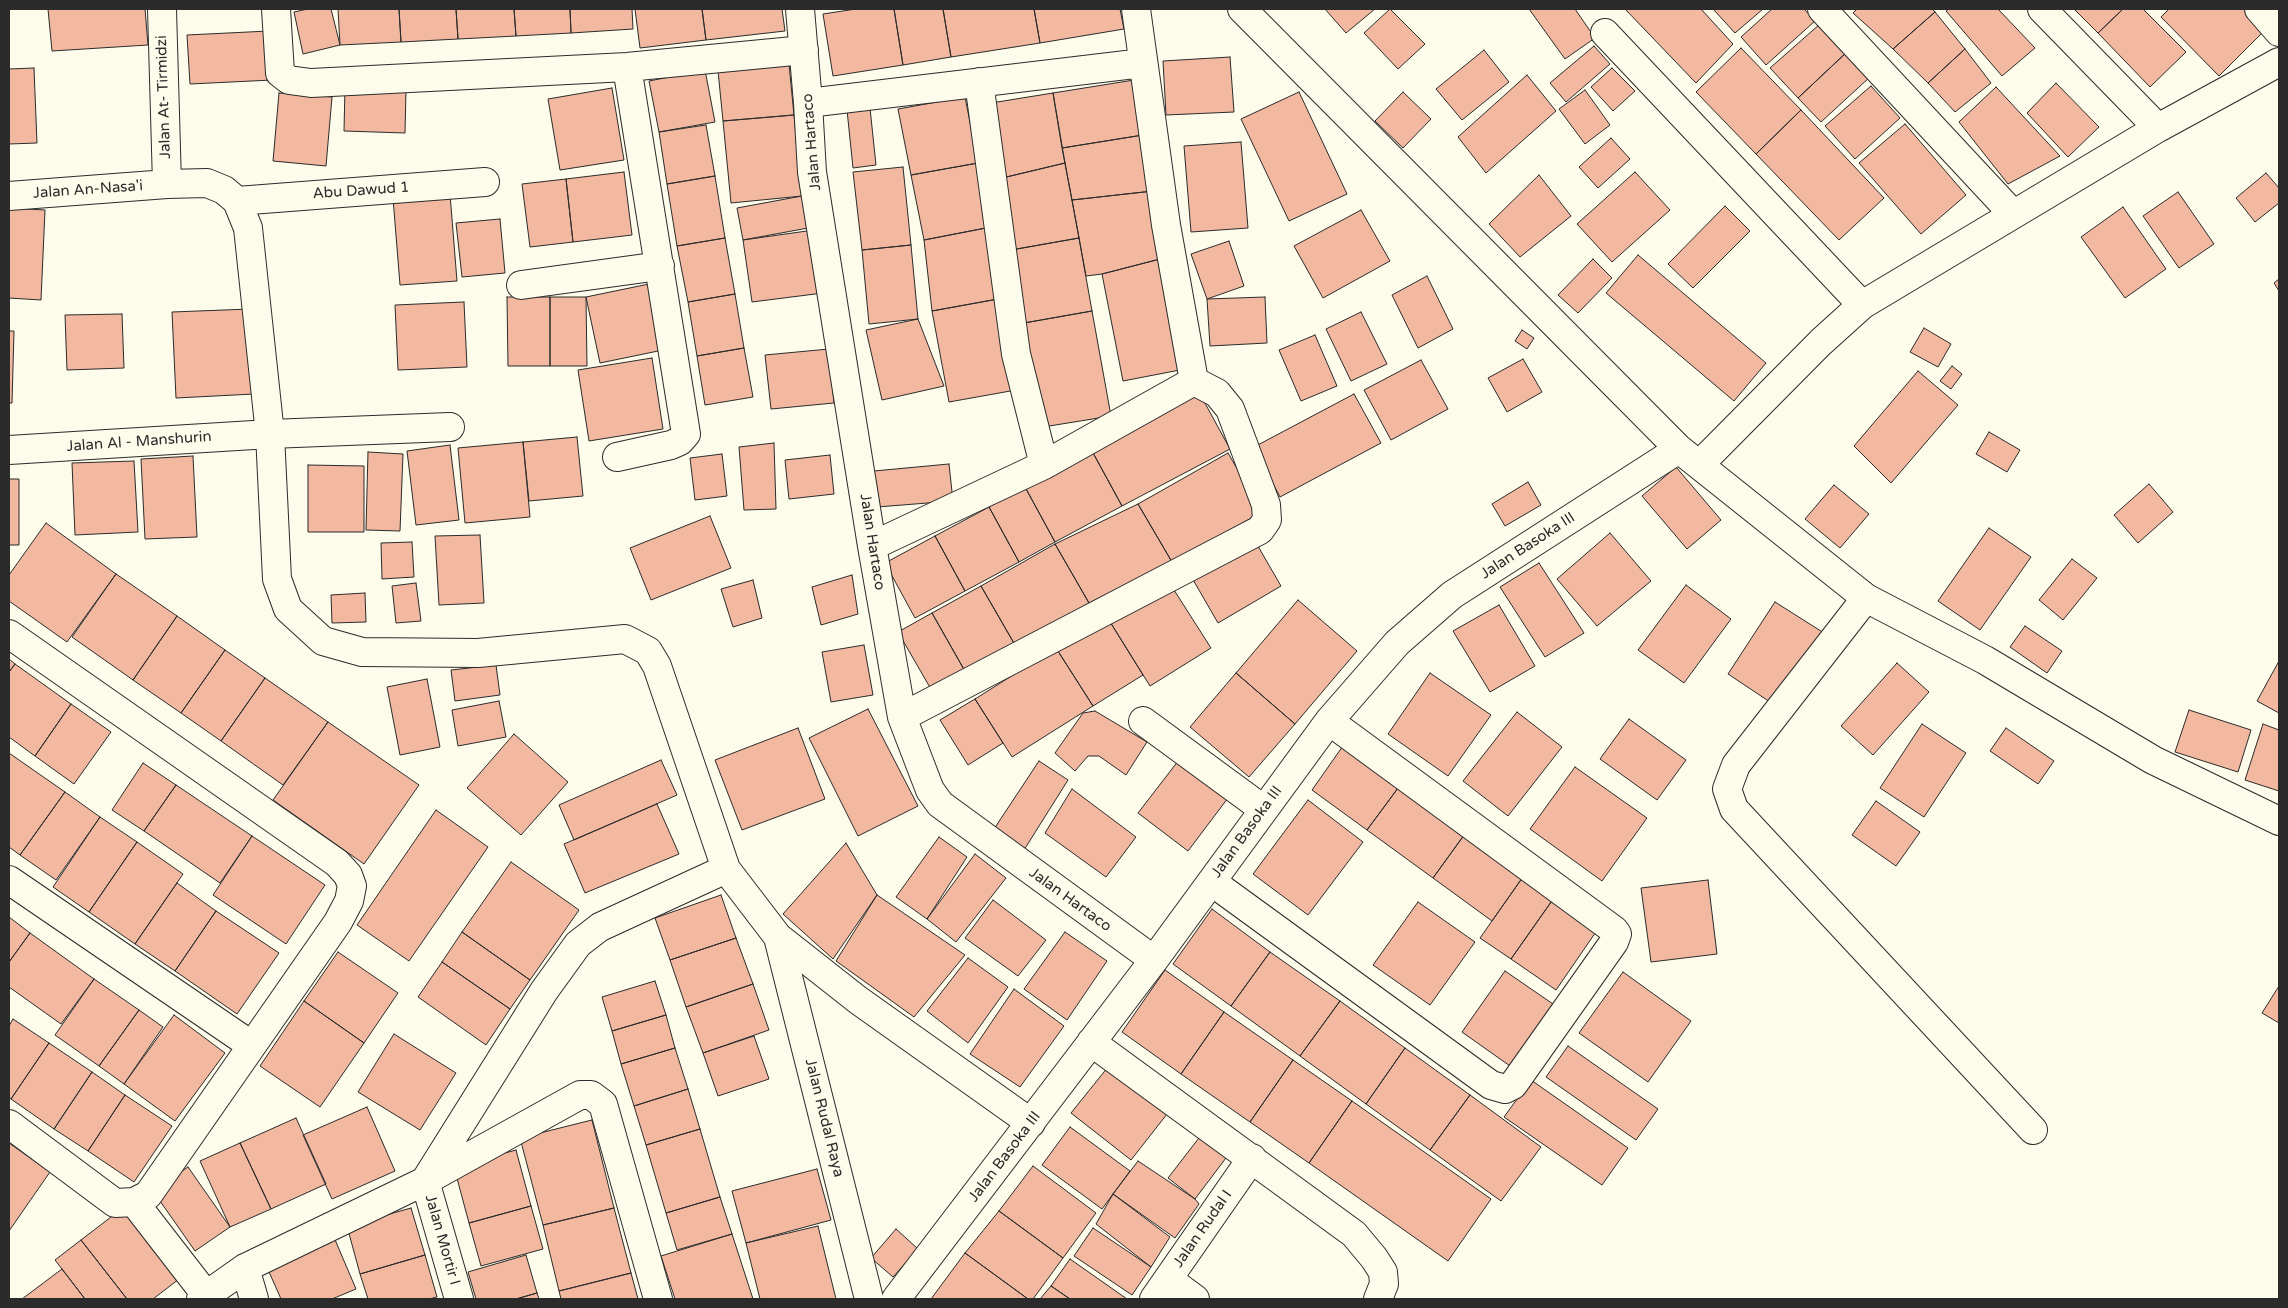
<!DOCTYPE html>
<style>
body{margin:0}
#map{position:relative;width:2288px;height:1308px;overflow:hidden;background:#fdfbea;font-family:"Varela Round",sans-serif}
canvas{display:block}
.frame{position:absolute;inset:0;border:10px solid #2b2b2b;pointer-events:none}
</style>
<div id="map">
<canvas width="2288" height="1308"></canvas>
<div class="frame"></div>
</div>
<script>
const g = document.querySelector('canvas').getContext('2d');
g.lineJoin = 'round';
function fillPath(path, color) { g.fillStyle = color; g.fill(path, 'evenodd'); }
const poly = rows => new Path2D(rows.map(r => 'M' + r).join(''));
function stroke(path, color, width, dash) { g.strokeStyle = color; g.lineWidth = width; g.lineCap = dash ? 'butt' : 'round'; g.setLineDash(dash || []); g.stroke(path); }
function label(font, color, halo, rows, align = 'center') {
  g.font = font + ' "Varela Round",sans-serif'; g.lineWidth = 4; g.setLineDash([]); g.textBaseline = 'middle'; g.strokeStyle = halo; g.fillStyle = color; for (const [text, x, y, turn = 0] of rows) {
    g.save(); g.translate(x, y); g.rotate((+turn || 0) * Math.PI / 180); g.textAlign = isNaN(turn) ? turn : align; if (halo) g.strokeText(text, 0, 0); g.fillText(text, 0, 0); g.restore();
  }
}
const building = poly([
 [48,9,145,9,148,45,52,51,48,9],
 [308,9,331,9,340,45,303,54,294,12,308,9],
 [338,9,399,9,401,42,340,45,338,9],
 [399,9,456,9,458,39,401,42,399,9],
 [456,9,514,9,516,36,458,39,456,9],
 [514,9,570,9,571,33,516,36,514,9],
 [570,9,632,9,633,29,571,33,570,9],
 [635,9,702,9,706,40,640,48,635,9],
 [702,9,782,9,785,31,706,40,702,9],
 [856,9,894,9,903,65,833,76,823,14,856,9],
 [894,9,943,9,951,57,903,65,894,9],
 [943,9,1034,9,1040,43,951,57,943,9],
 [1034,9,1120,9,1124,29,1040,43,1034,9],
 [1325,9,1375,9,1346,33,1325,9],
 [1390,9,1425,44,1398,69,1364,33,1390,9],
 [1529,9,1575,9,1595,38,1565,59,1529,9],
 [1625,9,1701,9,1733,44,1696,83,1625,9],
 [1713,9,1763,9,1735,33,1713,9],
 [1772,9,1804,9,1815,21,1766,65,1741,37,1772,9],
 [1857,9,1932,9,1935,12,1893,49,1853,13,1857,9],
 [1949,9,1998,9,2035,48,2002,76,1946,11,1949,9],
 [2074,9,2123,9,2098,33,2074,9],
 [2123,9,2143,9,2186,52,2150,87,2098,33,2123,9],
 [2169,9,2249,9,2267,28,2219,76,2161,17,2169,9],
 [1935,12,1965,49,1928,83,1893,49,1935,12],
 [1820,24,1848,51,1798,98,1770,68,1820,24],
 [269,31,272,80,190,84,187,35,269,31],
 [1594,46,1610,64,1566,102,1550,83,1594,46],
 [1741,48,1801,110,1756,154,1696,92,1741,48],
 [1965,49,1991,83,1955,112,1928,83,1965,49],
 [1484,50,1509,82,1462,120,1436,89,1484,50],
 [1848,51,1871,76,1821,122,1798,98,1848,51],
 [1230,57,1234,112,1166,115,1163,61,1230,57],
 [789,64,794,115,723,121,718,71,789,64],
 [34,68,37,143,9,144,9,69,34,68],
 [1612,68,1635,91,1613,111,1591,87,1612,68],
 [705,70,715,122,659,132,649,81,705,70],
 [1527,75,1556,111,1486,173,1458,137,1527,75],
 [1134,80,1143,135,1062,148,1053,93,1134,80],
 [2056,83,2099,127,2068,157,2027,113,2056,83],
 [1871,86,1900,118,1855,159,1825,126,1871,86],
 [345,87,406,89,405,133,344,131,345,87],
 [1996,87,2060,156,2008,184,1959,122,1996,87],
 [612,88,624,160,560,170,548,99,612,88],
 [1585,90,1610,125,1585,144,1559,109,1585,90],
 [1299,92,1347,194,1289,221,1241,119,1299,92],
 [1403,92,1431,119,1403,148,1375,121,1403,92],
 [279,93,332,97,326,166,273,161,279,93],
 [1053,93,1065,163,998,179,985,104,1053,93],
 [965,97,978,163,911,175,898,109,965,97],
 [870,108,876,165,853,168,847,110,870,108],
 [1801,110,1884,198,1839,240,1756,154,1801,110],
 [794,115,802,196,731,203,723,121,794,115],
 [1905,124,1966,195,1921,234,1859,163,1905,124],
 [706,125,715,176,667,184,659,132,706,125],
 [1143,135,1153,191,1072,200,1062,148,1143,135],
 [1611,138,1630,159,1598,188,1579,167,1611,138],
 [1241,142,1248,228,1191,232,1184,146,1241,142],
 [978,163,991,227,924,240,911,175,978,163],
 [1065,163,1079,238,1011,250,998,179,1065,163],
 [903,167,911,245,862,250,853,172,903,167],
 [624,172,632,235,573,242,566,179,624,172],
 [1635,172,1670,210,1612,262,1577,224,1635,172],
 [2266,173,2279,188,2279,203,2255,222,2236,198,2266,173],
 [1539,175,1571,216,1520,257,1489,224,1539,175],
 [715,176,725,238,677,246,667,184,715,176],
 [566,179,573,242,530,247,522,184,566,179],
 [1153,191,1164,258,1102,274,1086,276,1072,200,1153,191],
 [2178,192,2214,244,2179,268,2143,216,2178,192],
 [450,194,457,281,400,285,393,198,450,194],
 [802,196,808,228,743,240,737,208,802,196],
 [1725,206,1750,231,1693,288,1668,264,1725,206],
 [2123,207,2166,269,2125,298,2081,237,2123,207],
 [9,208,45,210,41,300,9,298,9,208],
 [1361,210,1390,261,1323,298,1294,246,1361,210],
 [500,219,505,273,462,277,456,223,500,219],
 [991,227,998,299,932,311,924,240,991,227],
 [814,230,823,293,752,302,743,240,814,230],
 [725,238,735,294,688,302,677,246,725,238],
 [1079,238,1092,311,1024,323,1011,250,1079,238],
 [1229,241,1244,286,1207,299,1191,254,1229,241],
 [911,245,918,319,869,324,862,250,911,245],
 [1638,255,1766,363,1734,401,1606,293,1638,255],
 [1164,258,1185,369,1123,381,1102,274,1164,258],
 [1593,259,1612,278,1578,313,1558,295,1593,259],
 [1427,276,1453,329,1418,348,1392,295,1427,276],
 [2279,279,2279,291,2274,283,2279,279],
 [649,284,663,350,600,363,586,297,649,284],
 [735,294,744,348,697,356,688,302,735,294],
 [507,297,550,297,550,366,508,366,507,297],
 [550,297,586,297,587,366,550,366,550,297],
 [1265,297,1267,343,1210,346,1207,299,1265,297],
 [998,299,1016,390,949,402,932,311,998,299],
 [464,302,467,367,398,370,395,305,464,302],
 [250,309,254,394,176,398,172,312,250,309],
 [1092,311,1111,416,1043,427,1024,323,1092,311],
 [1361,312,1387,364,1351,381,1326,329,1361,312],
 [122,314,124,368,67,370,65,315,122,314],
 [918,319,944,386,882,400,866,330,918,319],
 [1924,328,1951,344,1938,367,1910,352,1924,328],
 [1522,330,1534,338,1527,349,1515,341,1522,330],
 [9,331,14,331,12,403,9,403,9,331],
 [1315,335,1337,386,1301,401,1279,350,1315,335],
 [744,348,753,397,705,405,697,356,744,348],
 [829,349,834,403,771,409,765,355,829,349],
 [652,358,663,429,589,441,578,370,652,358],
 [1523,359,1542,392,1507,412,1488,378,1523,359],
 [1421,360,1448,409,1391,440,1364,390,1421,360],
 [1952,366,1962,374,1951,389,1940,381,1952,366],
 [1918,371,1958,405,1891,483,1854,446,1918,371],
 [1200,394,1230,449,1122,506,1092,451,1200,394],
 [1354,394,1381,443,1280,497,1254,447,1354,394],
 [1989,432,2020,450,2007,472,1976,454,1989,432],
 [577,437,583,496,529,501,523,442,577,437],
 [523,442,530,517,465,523,458,448,523,442],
 [774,443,776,509,744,510,739,447,774,443],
 [450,445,459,520,416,525,407,451,450,445],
 [1092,451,1122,506,1055,542,1025,487,1092,451],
 [368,452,403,454,400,531,366,530,368,452],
 [1228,453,1262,512,1172,562,1138,504,1228,453],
 [722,454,727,496,695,500,690,458,722,454],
 [830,455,834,494,789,499,785,460,830,455],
 [193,456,197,537,145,539,141,459,193,456],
 [134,461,138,532,75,535,72,463,134,461],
 [949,464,953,501,877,507,874,471,949,464],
 [308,465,364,466,364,532,308,532,308,465],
 [1676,467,1721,520,1687,549,1642,496,1676,467],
 [9,479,19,479,19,545,9,545,9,479],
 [1528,482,1541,505,1505,526,1492,504,1528,482],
 [2149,484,2173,512,2138,543,2114,515,2149,484],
 [1834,485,1869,514,1840,548,1805,519,1834,485],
 [1025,487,1055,542,1019,562,989,507,1025,487],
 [1138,504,1172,562,1089,603,1055,544,1138,504],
 [989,507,1019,562,965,591,935,536,989,507],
 [710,516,731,568,651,600,630,548,710,516],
 [46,523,116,574,67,642,9,601,9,575,46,523],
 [1989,528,2031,557,1980,630,1938,601,1989,528],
 [1610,533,1651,581,1597,626,1557,579,1610,533],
 [480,535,484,603,439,605,435,536,480,535],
 [935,536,965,591,915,618,885,563,935,536],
 [1255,541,1281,586,1218,623,1192,578,1255,541],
 [412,542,414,577,382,579,381,543,412,542],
 [1055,544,1089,603,1015,645,981,586,1055,544],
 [2072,559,2097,578,2063,620,2039,600,2072,559],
 [1539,563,1584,633,1545,657,1500,587,1539,563],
 [116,574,177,616,133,680,72,637,116,574],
 [852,575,858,614,821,625,812,587,852,575],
 [1167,579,1211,648,1150,686,1107,617,1167,579],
 [753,580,762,618,733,627,721,589,753,580],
 [416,583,421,621,396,623,392,586,416,583],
 [1686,585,1731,619,1684,683,1638,650,1686,585],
 [981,586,1015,645,966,673,932,613,981,586],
 [365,593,366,622,332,623,331,595,365,593],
 [1298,600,1357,651,1295,724,1236,673,1298,600],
 [1775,602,1824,633,1776,706,1728,674,1775,602],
 [1499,605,1535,666,1490,692,1453,631,1499,605],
 [932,613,966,673,932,691,898,632,932,613],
 [177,616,225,650,181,713,133,680,177,616],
 [1107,617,1143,675,1093,706,1056,648,1107,617],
 [2025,626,2062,651,2047,673,2010,647,2025,626],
 [864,645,873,695,831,702,822,652,864,645],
 [1056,648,1093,706,1012,757,975,699,1056,648],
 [225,650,265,678,221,741,181,713,225,650],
 [9,659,15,664,9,672,9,659],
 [2279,661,2279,713,2257,701,2279,661],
 [1897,663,1929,692,1873,755,1841,726,1897,663],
 [15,664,71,704,35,756,9,737,9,672,15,664],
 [496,665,500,695,455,701,451,670,496,665],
 [1236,673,1295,724,1249,777,1190,727,1236,673],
 [1430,673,1491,715,1448,776,1388,734,1430,673],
 [265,678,328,722,283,785,221,741,265,678],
 [427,679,440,747,400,755,387,687,427,679],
 [975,699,1003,743,968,765,940,720,975,699],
 [499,701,506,737,458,746,452,710,499,701],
 [71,704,111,732,74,784,35,756,71,704],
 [868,709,918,806,858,836,809,738,868,709],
 [2189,710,2251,730,2238,772,2175,752,2189,710],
 [1095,711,1147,742,1126,775,1099,756,1088,756,1075,771,1055,753,1083,713,1095,711],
 [1517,712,1562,747,1508,816,1463,781,1517,712],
 [1629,719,1686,760,1657,800,1600,759,1629,719],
 [328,722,419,785,364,864,273,800,328,722],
 [1922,724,1966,753,1924,817,1880,788,1922,724],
 [2263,724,2279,730,2279,791,2245,780,2263,724],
 [798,728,825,799,742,830,715,760,798,728],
 [2006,728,2054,761,2038,784,1990,751,2006,728],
 [514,734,568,782,521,835,467,788,514,734],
 [1345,743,1401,784,1367,830,1312,790,1345,743],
 [9,753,65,792,20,855,9,847,9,753],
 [1182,756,1231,794,1188,851,1138,813,1182,756],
 [661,760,677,795,574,840,559,805,661,760],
 [1039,761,1068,780,1024,850,994,829,1039,761],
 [143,763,176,785,144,831,112,810,143,763],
 [1575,767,1647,818,1602,881,1530,829,1575,767],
 [1401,784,1467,831,1433,878,1367,830,1401,784],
 [176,785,252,836,220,883,144,831,176,785],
 [1072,789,1136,837,1106,877,1045,833,1072,789],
 [65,792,100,817,56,880,20,855,65,792],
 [1308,800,1363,842,1308,915,1253,874,1308,800],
 [1876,801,1920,832,1896,866,1852,835,1876,801],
 [657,804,679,854,585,893,564,844,657,804],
 [436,810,488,847,409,961,357,925,436,810],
 [100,817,137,842,89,912,53,887,100,817],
 [1467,831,1525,874,1492,921,1433,878,1467,831],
 [252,836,325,885,286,944,213,895,252,836],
 [939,837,967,857,927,919,896,897,939,837],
 [137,842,183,874,135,944,89,912,137,842],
 [846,843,877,895,833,959,783,914,846,843],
 [975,854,1006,878,956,942,927,919,975,854],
 [511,862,579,910,530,980,462,932,511,862],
 [1525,874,1556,895,1511,959,1480,938,1525,874],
 [1708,880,1717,954,1651,962,1641,888,1708,880],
 [177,883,216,911,175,971,135,944,177,883],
 [721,895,736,938,670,960,655,918,721,895],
 [877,895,965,955,914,1017,836,961,877,895],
 [1556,895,1600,926,1556,990,1511,959,1556,895],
 [993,900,1046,940,1018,976,965,938,993,900],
 [1418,902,1475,942,1430,1005,1373,965,1418,902],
 [1212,909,1270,952,1231,1006,1173,964,1212,909],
 [216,911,279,953,237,1014,175,971,216,911],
 [9,917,30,933,9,962,9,917],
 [462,932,530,980,510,1009,442,962,462,932],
 [1065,932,1107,961,1067,1020,1024,989,1065,932],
 [30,933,94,979,61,1024,9,987,9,962,30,933],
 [736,938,753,984,686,1007,670,960,736,938],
 [338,952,398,993,364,1043,304,1001,338,952],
 [1270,952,1340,1001,1300,1056,1231,1006,1270,952],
 [968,958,1008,987,968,1043,927,1011,968,958],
 [442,962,510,1009,486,1045,418,997,442,962],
 [1165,970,1224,1012,1181,1074,1122,1032,1165,970],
 [1505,971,1553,1004,1510,1066,1462,1032,1505,971],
 [1623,972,1691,1021,1648,1082,1579,1033,1623,972],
 [94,979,139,1010,99,1066,55,1035,94,979],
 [655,981,666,1015,612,1031,602,997,655,981],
 [753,984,769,1030,703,1053,686,1007,753,984],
 [2279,986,2279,1023,2262,1013,2279,986],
 [1014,989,1064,1026,1020,1087,970,1054,1014,989],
 [304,1001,364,1043,320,1107,260,1066,304,1001],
 [1340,1001,1405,1048,1366,1104,1300,1056,1340,1001],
 [139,1010,163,1027,124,1084,99,1066,139,1010],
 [1224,1012,1293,1060,1250,1122,1181,1074,1224,1012],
 [174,1015,225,1053,175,1121,124,1084,174,1015],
 [666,1015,675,1048,621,1064,612,1031,666,1015],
 [13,1019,49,1043,11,1099,9,1098,9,1026,13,1019],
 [394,1034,456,1073,420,1130,358,1092,394,1034],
 [754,1036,769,1079,718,1096,703,1053,754,1036],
 [49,1043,92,1072,54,1129,11,1099,49,1043],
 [1568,1046,1658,1109,1636,1140,1546,1077,1568,1046],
 [675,1048,688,1089,634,1106,621,1064,675,1048],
 [1405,1048,1470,1095,1430,1150,1366,1104,1405,1048],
 [1293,1060,1352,1101,1309,1163,1250,1122,1293,1060],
 [1112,1062,1171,1109,1131,1160,1071,1113,1112,1062],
 [92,1072,125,1095,88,1151,54,1129,92,1072],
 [1531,1080,1628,1148,1602,1185,1504,1117,1531,1080],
 [688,1089,700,1129,646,1145,634,1106,688,1089],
 [125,1095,172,1126,134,1182,88,1151,125,1095],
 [1470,1095,1541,1147,1501,1201,1430,1150,1470,1095],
 [1352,1101,1491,1199,1448,1261,1309,1163,1352,1101],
 [367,1107,395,1171,332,1199,303,1135,367,1107],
 [296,1118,326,1184,271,1209,240,1143,296,1118],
 [592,1120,614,1208,543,1225,520,1138,592,1120],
 [1070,1127,1130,1171,1102,1209,1042,1165,1070,1127],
 [700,1129,720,1197,666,1213,646,1145,700,1129],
 [1202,1134,1229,1154,1195,1199,1168,1178,1202,1134],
 [9,1143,50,1172,9,1231,9,1143],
 [240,1143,271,1209,230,1227,200,1161,240,1143],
 [516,1150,531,1206,469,1223,454,1167,516,1150],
 [1138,1161,1195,1199,1199,1204,1175,1238,1113,1194,1138,1161],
 [1033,1166,1096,1213,1063,1258,999,1211,1033,1166],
 [188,1167,230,1227,195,1251,153,1191,188,1167],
 [817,1169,831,1220,746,1243,732,1191,817,1169],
 [1113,1194,1170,1237,1151,1267,1096,1224,1113,1194],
 [720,1197,732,1234,677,1250,666,1213,720,1197],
 [128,1204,183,1276,153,1299,127,1299,81,1240,128,1204],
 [531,1206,543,1249,481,1266,469,1223,531,1206],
 [411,1208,425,1255,360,1274,347,1226,411,1208],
 [614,1208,631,1273,559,1291,543,1225,614,1208],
 [999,1211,1063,1258,1033,1299,1028,1299,965,1253,999,1211],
 [818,1226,836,1299,760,1299,746,1243,818,1226],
 [1093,1228,1151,1267,1132,1295,1074,1256,1093,1228],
 [896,1229,918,1249,893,1277,871,1258,896,1229],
 [732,1234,753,1299,675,1299,661,1256,732,1234],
 [333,1235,356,1289,332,1299,281,1299,266,1265,333,1235],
 [81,1240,127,1299,85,1299,55,1260,81,1240],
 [965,1253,1028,1299,931,1299,965,1253],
 [425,1255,437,1297,429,1299,368,1299,360,1274,425,1255],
 [526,1255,537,1293,516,1299,476,1299,468,1272,526,1255],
 [1070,1259,1127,1299,1070,1299,1051,1286,1070,1259],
 [62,1269,85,1299,22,1299,62,1269],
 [631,1273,638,1299,561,1299,559,1291,631,1273],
 [1051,1286,1070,1299,1040,1299,1051,1286],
 [537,1293,539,1299,516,1299,537,1293]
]);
const minor = poly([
 [162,9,167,184],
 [276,9,280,73,289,80,311,83,627,67,804,50],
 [800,9,808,103,812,172,872,546,902,717,930,790,940,804,1154,960],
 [1136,9,1166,225,1194,381],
 [1242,9,1679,449,1866,598,1985,660,2153,760,2279,821],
 [1822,9,2013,214],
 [2042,9,2158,128],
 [2259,9,2279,32],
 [1605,33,1862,305],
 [979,82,1016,354,1044,465],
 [808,103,1143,63],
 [9,196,167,184,207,183,224,190,237,201,248,228,270,434,277,579,288,609,323,641,362,652,478,653,625,639,648,651,657,666,726,869,778,937,858,1000,1031,1123],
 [237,201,485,182],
 [521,285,660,266],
 [9,450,270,434,450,427],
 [617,457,671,445,680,441,686,434,627,67],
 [1700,464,1821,342,1862,305,2158,128,2279,62],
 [872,546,1044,465,1194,381],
 [1866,598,1736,765,1727,789,1734,809,2033,1130],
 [9,634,337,863,348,875,352,886,349,901,338,922,148,1195,134,1202,115,1203,9,1124],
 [902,717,1260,530,1267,520,1266,505,1230,409,1217,393,1194,381],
 [1143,721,1263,809],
 [9,880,251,1045],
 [1212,882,1491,1085,1505,1089,1513,1085,1614,942,1617,934,1614,930,1329,721],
 [778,937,869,1299],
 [1091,1042,1354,1234,1374,1258,1383,1272,1384,1284,1378,1299],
 [134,1202,206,1295],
 [245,1268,254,1299],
 [1168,1279,1195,1299],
 [201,1299,245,1268,425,1181,580,1095,591,1095,603,1104,658,1299],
 [459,1299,425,1181,544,991,578,944,600,927,726,869],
 [896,1299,1154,960,1329,721,1397,643,1452,595,1679,449],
 [1154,1299,1252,1158]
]);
const streetNames = [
 ["Jalan At- Tirmidzi",164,97,-92],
 ["Jalan Hartaco",812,142,-95],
 ["Jalan An-Nasa'i",88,190,-4],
 ["Abu Dawud 1",361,191,-4],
 ["Jalan Al - Manshurin",139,442,-4],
 ["Jalan Hartaco",872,542,81],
 ["Jalan Basoka III",1528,546,-33],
 ["Jalan Basoka III",1247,832,-54],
 ["Jalan Hartaco",1070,900,36],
 ["Jalan Rudal Raya",824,1118,76],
 ["Jalan Basoka III",1005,1157,-53],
 ["Jalan Rudal I",1203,1229,-55],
 ["Jalan Mortir I",442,1240,74]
];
fillPath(building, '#f2b8a0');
stroke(building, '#2b2b2b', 1);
stroke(minor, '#2b2b2b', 30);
stroke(minor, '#fdfbea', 28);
label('15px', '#2b2b2b', '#fdfbea', streetNames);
</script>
